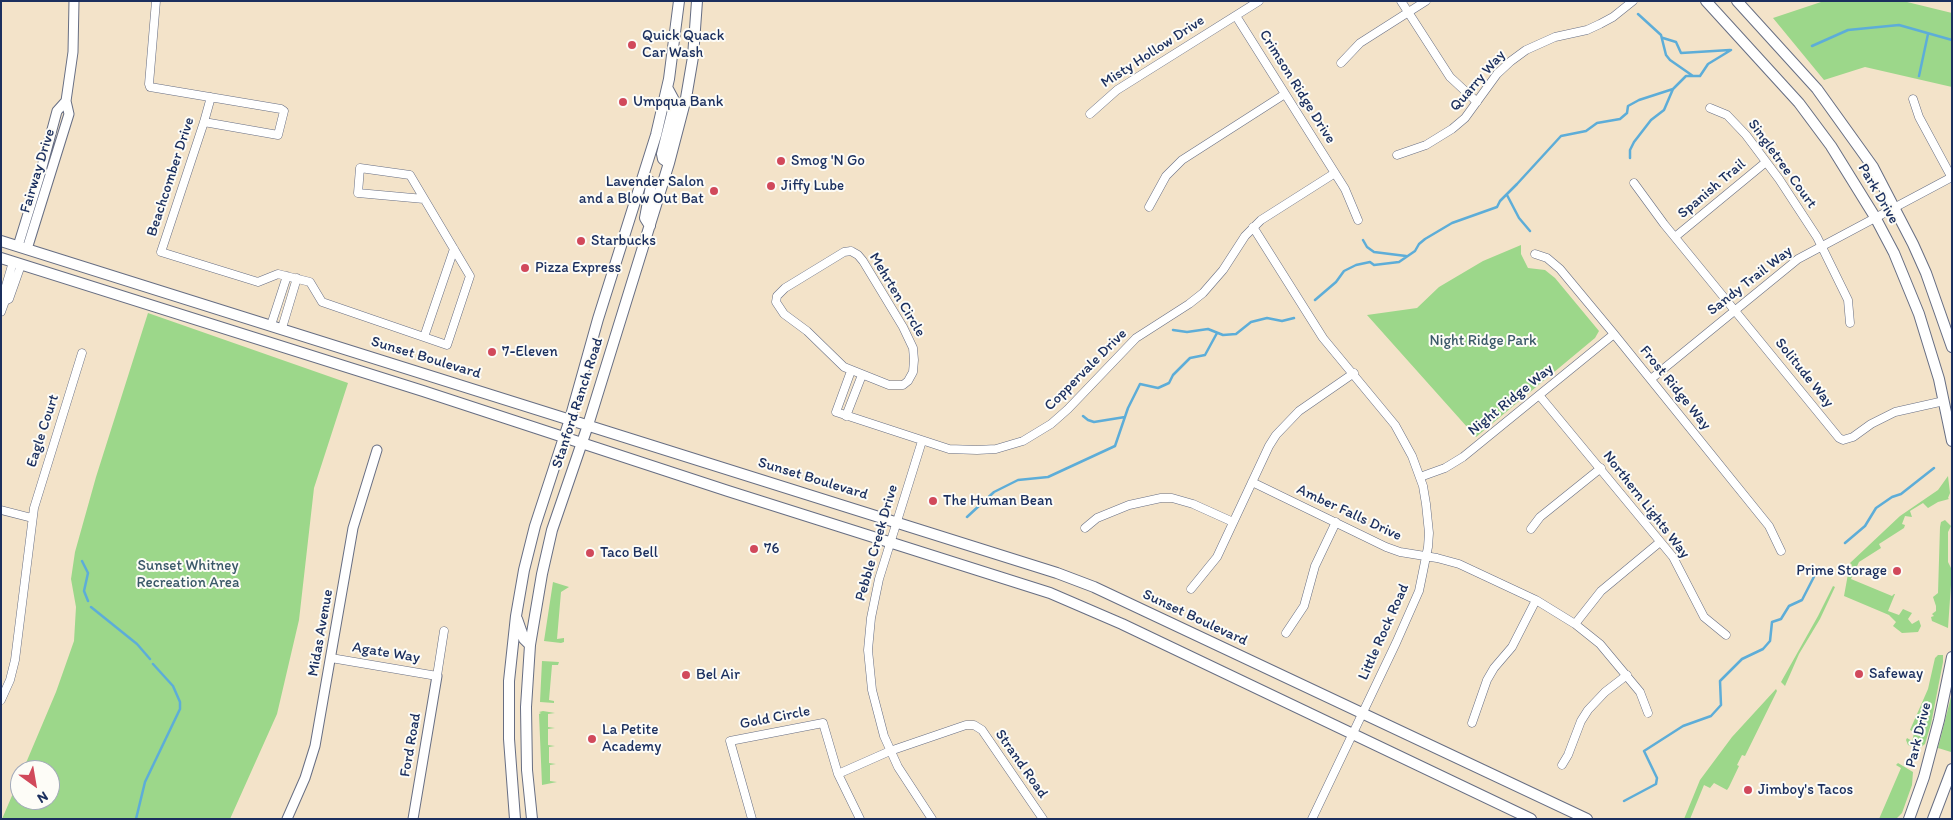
<!DOCTYPE html>
<style>
body{margin:0}
#map{position:relative;width:1953px;height:820px;overflow:hidden;background:#f3e3c9;font-family:Itim,sans-serif}
canvas{display:block}
.frame{position:absolute;inset:0;border:2px solid #1b2f5e;pointer-events:none}
.north{position:absolute;left:10px;top:760px;width:50px;height:50px;box-sizing:border-box;background:#fdfcf7;border:1px solid #a3aaba;border-radius:50%;rotate:148deg;font-size:14px;font-weight:700;line-height:20px;text-align:center;color:#1b2f5e}
.north::after{content:'';display:block;margin:auto;width:18px;height:22px;background:#d1495b;clip-path:polygon(50% 0,100% 100%,50% 72%,0 100%)}
</style>
<div id="map">
<canvas width="1953" height="820"></canvas>
<div class="frame"></div>
<div class="north">N</div>
</div>
<script>
const g = document.querySelector('canvas').getContext('2d');
g.lineJoin = 'round';
function fillPath(path, color) { g.fillStyle = color; g.fill(path, 'evenodd'); }
const poly = rows => new Path2D(rows.map(r => 'M' + r).join(''));
function stroke(path, color, width, dash) { g.strokeStyle = color; g.lineWidth = width; g.lineCap = dash ? 'butt' : 'round'; g.setLineDash(dash || []); g.stroke(path); }
function label(font, color, halo, rows, align = 'center') {
  g.font = font + ' Itim,sans-serif'; g.lineWidth = 4; g.setLineDash([]); g.textBaseline = 'middle'; g.strokeStyle = halo; g.fillStyle = color; for (const [text, x, y, turn = 0] of rows) {
    g.save(); g.translate(x, y); g.rotate((+turn || 0) * Math.PI / 180); g.textAlign = isNaN(turn) ? turn : align; if (halo) g.strokeText(text, 0, 0); g.fillText(text, 0, 0); g.restore();
  }
}
const green = poly([
 [1824,1,1903,1,1952,13,1952,87,1865,67,1824,80,1773,18],
 [1521,245,1521,254,1528,268,1545,270,1555,278,1599,331,1595,338,1476,437,1367,315,1417,308,1439,287,1483,261],
 [148,313,348,383,314,488,299,620,277,714,230,819,2,819,20,777,20,800,50,800,50,770,23,770,56,692,74,641,76,607,71,579,75,552,96,477],
 [1948,476,1950,493,1948,498,1949,499,1938,502,1928,508,1923,503,1910,511,1912,517,1905,516,1902,524,1905,525,1904,528,1879,544,1881,548,1859,562,1851,579,1892,596,1894,594,1895,594,1888,611,1899,615,1903,609,1912,613,1908,619,1912,624,1919,620,1921,626,1918,632,1902,633,1893,626,1896,622,1889,615,1844,596,1848,574,1852,565,1850,563,1900,516,1938,490],
 [1945,520,1951,526,1948,532,1948,562,1952,570,1948,628,1932,621,1931,617,1934,616,1932,614,1936,611,1936,606,1933,597,1938,593,1940,527,1941,522],
 [553,582,569,587,561,592,557,639,564,638,564,642,561,643,544,641],
 [1833,586,1835,587,1820,619,1799,654,1785,686,1781,682,1818,616],
 [1938,655,1943,655,1943,662,1931,724,1925,744,1920,748,1915,748,1908,745,1906,740,1907,738,1912,741,1913,738,1914,732,1910,730,1928,689,1935,658],
 [542,661,559,662,558,665,552,665,549,700,554,701,554,703,540,702],
 [1776,689,1777,691,1745,756,1742,755,1737,765,1739,766,1729,787,1727,790,1714,783,1710,788,1704,785,1690,819,1684,819,1700,780,1732,737],
 [1952,693,1952,749,1951,752,1938,748],
 [543,711,555,713,548,714,548,727,555,728,548,729,548,745,555,746,549,747,549,763,556,764,550,765,550,781,557,782,542,785,539,714,541,713,539,712],
 [1898,763,1913,772,1912,785,1902,813,1896,819,1879,819,1901,768,1896,765]
]);
const stream = poly([
 [1638,14,1661,35,1666,55,1670,60,1693,76],
 [1663,38,1676,42,1681,53,1730,50],
 [1812,46,1848,30,1899,25,1952,40],
 [1919,76,1928,34],
 [1630,158,1630,150,1634,142,1651,120,1664,110,1673,89],
 [1507,195,1519,218,1530,231],
 [1363,240,1367,247,1374,252,1406,256],
 [1315,300,1336,282,1344,271,1356,265,1370,262,1374,265,1399,262,1415,251,1419,244,1425,239,1452,223,1497,207,1500,201,1517,184,1561,136,1586,131,1597,123,1620,119,1627,113,1628,106,1639,100,1673,89,1686,76,1700,76,1708,64,1731,50],
 [1173,330,1187,332,1208,329,1223,335,1236,334,1251,322,1267,318,1282,321,1294,318],
 [1083,416,1088,420,1094,422,1125,417],
 [967,517,994,492,1018,480,1048,477,1115,446,1128,408,1140,384,1158,388,1169,383,1173,375,1190,358,1205,355,1217,333],
 [1845,543,1865,526,1876,508,1892,497,1901,494,1934,468],
 [82,561,88,573,84,591,88,601],
 [91,607,137,644,150,659],
 [1624,801,1656,784,1657,778,1644,751,1683,726,1711,716,1721,705,1720,681,1742,659,1763,649,1770,641,1772,622,1781,619,1789,606,1802,600,1819,567],
 [136,819,145,782,180,709,180,702,173,686,153,664]
]);
const minor = poly([
 [156,1,149,84,150,87,281,109,284,111,278,135,204,122],
 [1401,1,1450,77,1477,102],
 [1236,16,1345,189,1358,220],
 [1341,63,1360,43,1426,1],
 [211,97,204,122,161,252,258,282,278,274,310,282,322,302,447,345,470,276,410,175,360,168,358,193,424,199],
 [1913,99,1919,117,1952,178],
 [1710,108,1727,115,1746,135,1779,179,1817,237,1848,300,1850,323],
 [1090,114,1117,90,1259,1],
 [1397,155,1426,145,1452,129,1465,118,1497,74,1511,61,1526,50,1555,37,1587,30,1600,24,1613,17,1633,1],
 [1634,183,1664,224,1839,438,1843,440,1853,437,1871,424,1895,412,1944,401],
 [1149,207,1166,176,1182,160,1285,94],
 [1253,227,1323,338,1395,425,1412,456,1423,486,1426,504,1429,533,1428,547,1419,591,1396,643,1312,819],
 [1675,237,1766,162],
 [851,251,858,255,863,261,903,327,913,348,914,360,913,372,908,381,903,385,889,385,844,367,807,331,784,314,776,302,777,296,785,288,844,252,851,251],
 [1535,254,1547,258,1560,269,1614,334,1769,526,1781,551],
 [5,301,9,299,21,265],
 [1,312,5,301,3,296,13,262],
 [271,325,287,276],
 [282,328,297,278],
 [424,337,454,249],
 [851,371,836,412,949,449,977,450,996,449,1023,441,1051,424,1068,409,1136,338,1189,304,1203,293,1223,270,1245,236,1261,220,1335,173],
 [1651,379,1798,259,1952,177],
 [1539,395,1673,557,1704,617,1726,635],
 [846,416,862,375],
 [922,441,879,579,871,618,868,650,872,690,884,736,898,767,932,819],
 [1420,477,1445,468,1463,457,1614,334],
 [1252,482,1386,547,1400,552,1437,558,1459,564,1536,600,1575,624,1600,644,1640,692,1648,713],
 [1,510,32,518],
 [1085,528,1097,518,1129,505,1161,498,1172,498,1193,504,1233,522],
 [1531,529,1540,517,1601,468],
 [1191,589,1217,557,1269,446,1276,435,1299,411,1354,373],
 [1575,624,1601,591,1660,542],
 [1286,633,1304,606,1315,566,1336,522],
 [331,658,437,676,444,631],
 [1,700,10,680,15,660,34,508,82,353],
 [1472,723,1487,680,1494,668,1512,647,1536,600],
 [1562,765,1568,755,1581,721,1588,710,1605,692,1627,675],
 [838,774,890,751,966,725,974,725,982,730,1043,819],
 [752,819,730,741,823,723,838,774,860,819]
]);
const tertiary = poly([
 [18,246,39,178,57,111,66,101],
 [27,249,69,114,66,101,73,52,74,1],
 [287,819,305,778,315,746,353,528,377,450],
 [413,819,437,676]
]);
const secondary = poly([
 [1706,1,1799,103,1831,146,1875,217,1894,253,1919,314,1939,379,1952,441],
 [1737,1,1817,89,1873,167,1913,244,1926,273,1952,347],
 [668,89,675,102,662,154,663,159,669,163],
 [643,178,651,182,651,186,645,218,650,226],
 [1,241,1057,573,1094,587,1587,819],
 [1,258,423,391,728,491,1050,593,1122,624,1531,819],
 [517,619,524,639,530,645],
 [515,819,509,739,509,681,516,616,524,570,535,526,570,419,598,319,656,135,669,79,679,1],
 [532,819,527,770,526,707,530,645,542,574,552,530,588,425,669,163,686,98,693,57,697,1],
 [1909,819,1924,777,1939,720,1952,657],
 [1933,819,1952,769]
]);
const markers = [
 [632,45,5,"#d1495b"],
 [623,102,5,"#d1495b"],
 [781,161,5,"#d1495b"],
 [771,186,5,"#d1495b"],
 [714,191,5,"#d1495b"],
 [581,241,5,"#d1495b"],
 [525,268,5,"#d1495b"],
 [492,352,5,"#d1495b"],
 [933,501,5,"#d1495b"],
 [754,549,5,"#d1495b"],
 [590,553,5,"#d1495b"],
 [1897,571,5,"#d1495b"],
 [1859,674,5,"#d1495b"],
 [686,675,5,"#d1495b"],
 [592,739,5,"#d1495b"],
 [1748,790,5,"#d1495b"]
];
const poiNames = [
 ["Quick Quack",642,36],
 ["Car Wash",642,53],
 ["Umpqua Bank",633,102],
 ["Smog 'N Go",791,161],
 ["Lavender Salon",704,182,"right"],
 ["and a Blow Out Bat",704,199,"right"],
 ["Jiffy Lube",781,186],
 ["Starbucks",591,241],
 ["Pizza Express",535,268],
 ["7-Eleven",502,352],
 ["The Human Bean",943,501],
 ["76",764,549],
 ["Taco Bell",600,553],
 ["Prime Storage",1887,571,"right"],
 ["Safeway",1869,674],
 ["Bel Air",696,675],
 ["La Petite",602,730],
 ["Academy",602,747],
 ["Jimboy's Tacos",1758,790]
];
const streetNames = [
 ["Misty Hollow Drive",1153,52,-33],
 ["Quarry Way",1478,81,-49],
 ["Crimson Ridge Drive",1297,87,58],
 ["Singletree Court",1782,164,54],
 ["Fairway Drive",38,171,-73],
 ["Beachcomber Drive",171,177,-72],
 ["Spanish Trail",1712,189,-40],
 ["Park Drive",1878,194,60],
 ["Sandy Trail Way",1750,281,-38],
 ["Mehrten Circle",897,295,59],
 ["Sunset Boulevard",426,358,17],
 ["Coppervale Drive",1086,370,-45],
 ["Solitude Way",1804,373,51],
 ["Frost Ridge Way",1675,388,51],
 ["Night Ridge Way",1511,400,-39],
 ["Stanford Ranch Road",578,403,-72],
 ["Eagle Court",43,431,-72],
 ["Sunset Boulevard",813,479,17],
 ["Northern Lights Way",1646,505,52],
 ["Amber Falls Drive",1349,513,25],
 ["Pebble Creek Drive",877,543,-74],
 ["Sunset Boulevard",1195,618,25],
 ["Little Rock Road",1384,632,-66],
 ["Midas Avenue",321,633,-80],
 ["Agate Way",386,653,9],
 ["Gold Circle",775,718,-11],
 ["Park Drive",1919,735,-76],
 ["Ford Road",411,745,-80],
 ["Strand Road",1021,764,55]
];
const parkNames = [
 ["Night Ridge Park",1483,341],
 ["Sunset Whitney",188,566],
 ["Recreation Area",188,583]
];
fillPath(green, '#9cd78a');
stroke(stream, '#5dadd8', 2.5);
stroke(minor, '#676e83', 9);
stroke(tertiary, '#676e83', 11);
stroke(secondary, '#676e83', 12);
stroke(minor, '#fff', 8);
stroke(tertiary, '#fff', 9);
stroke(secondary, '#fff', 10);
for (const [x, y, r, color] of markers) { const dot = new Path2D(); dot.arc(x, y, r, 0, 2 * Math.PI); g.fillStyle = color; g.fill(dot); stroke(dot, '#fdfcf7', 2); }
label('15px', '#1b2f5e', '#fdfcf7', poiNames, 'left');
label('15px', '#1b2f5e', '#fdfcf7', streetNames);
label('15px', '#3b5969', '#fdfcf7', parkNames);
</script>
